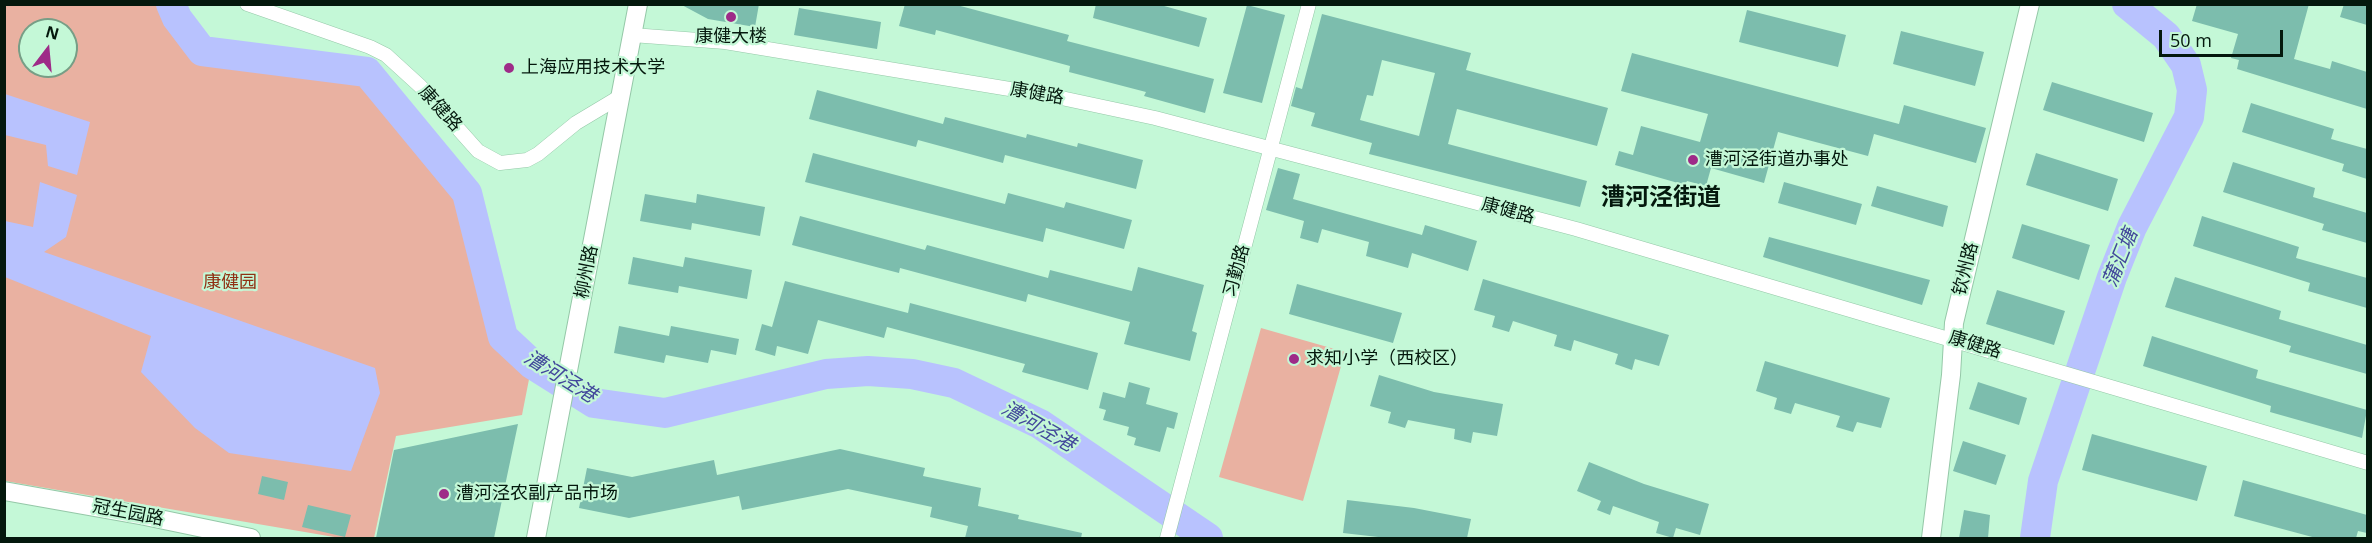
<!DOCTYPE html>
<meta charset="utf-8">
<style>
body{margin:0}
#map{position:relative;width:2372px;height:543px;overflow:hidden;background:#c4f8d7;font-family:"Open Sans",sans-serif}
canvas{display:block}
.frame{position:absolute;inset:0;border:6px solid #04180d;pointer-events:none}
.north{position:absolute;left:18px;top:18px;width:60px;height:60px;box-sizing:border-box;background:#c4f8d7;border:2px solid #779e86;border-radius:50%;rotate:16deg;font-size:16px;font-weight:700;line-height:24px;text-align:center;color:#04180d}
.north::after{content:'';display:block;margin:auto;width:21px;height:27px;background:#9e2b88;clip-path:polygon(50% 0,100% 100%,50% 72%,0 100%)}
.scale{position:absolute;left:2159px;top:30px;width:124px;height:27px;box-sizing:border-box;border:3px solid #04180d;border-top:0;padding-left:8px;font-size:18px;line-height:21px;white-space:nowrap;color:#04180d;-webkit-text-stroke:4px #c4f8d7;paint-order:stroke}
</style>
<div id="map">
<canvas width="2372" height="543"></canvas>
<div class="frame"></div>
<div class="north">N</div>
<div class="scale">50 m</div>
</div>
<script>
const g = document.querySelector('canvas').getContext('2d');
g.lineJoin = 'round';
function fillPath(path, color) { g.fillStyle = color; g.fill(path, 'evenodd'); }
const poly = rows => new Path2D(rows.map(r => 'M' + r).join(''));
function stroke(path, color, width, dash) { g.strokeStyle = color; g.lineWidth = width; g.lineCap = dash ? 'butt' : 'round'; g.setLineDash(dash || []); g.stroke(path); }
function label(font, color, halo, rows, align = 'center') {
  g.font = font + ' "Open Sans","Noto Sans SC",sans-serif'; g.lineWidth = 4.5; g.setLineDash([]); g.textBaseline = 'middle'; g.strokeStyle = halo; g.fillStyle = color; for (const [text, x, y, turn = 0] of rows) {
    g.save(); g.translate(x, y); g.rotate((+turn || 0) * Math.PI / 180); g.textAlign = isNaN(turn) ? turn : align; if (halo) g.strokeText(text, 0, 0); g.fillText(text, 0, 0); g.restore();
  }
}
const green = poly([
 [4,5,171,5,177,18,202,51,367,72,467,193,503,337,532,364,522,415,396,436,374,538,340,538,5,481],
 [30,30,66,30,66,66,30,66],
 [1261,328,1345,352,1303,501,1219,477]
]);
const water = poly([
 [5,94,90,122,77,175,48,166,46,145,5,135],
 [40,182,77,195,66,237,44,252,375,368,380,393,351,471,229,453,195,428,141,372,151,336,5,277,5,221,33,227]
]);
const river = poly([
 [171,4,177,18,202,51,367,72,467,193,503,337,532,364,594,403,665,413,826,374,868,371,912,374,954,383,1040,424,1208,538],
 [2035,538,2043,481,2112,277,2132,227,2189,117,2192,90,2186,65,2166,36,2127,4]
]);
const building = poly([
 [680,4,759,4,755,27,708,19],
 [905,4,953,4,1069,35,1067,41,1214,79,1205,113,1144,96,1146,92,1069,72,1070,66,936,30,935,35,899,26],
 [1096,4,1157,4,1207,18,1199,47,1093,18],
 [2197,4,2309,4,2294,59,2330,69,2332,61,2367,72,2367,109,2237,69,2239,60,2231,58,2238,34,2192,21],
 [2344,4,2367,4,2367,25,2340,17],
 [1247,5,1285,15,1262,103,1223,93],
 [799,8,881,22,877,49,794,35],
 [1747,10,1846,35,1838,67,1739,42],
 [1322,14,1471,53,1466,70,1608,108,1597,146,1457,109,1448,144,1587,181,1580,207,1369,154,1372,143,1311,126,1315,113,1291,106,1296,87,1302,89],
 [1382,60,1435,73,1419,136,1360,120,1367,95,1373,96],
 [1901,31,1984,52,1975,86,1893,64],
 [1632,53,1899,124,1904,105,1986,128,1976,163,1874,134,1868,156,1778,132,1764,183,1711,168,1706,186,1687,181,1685,185,1615,165,1619,151,1633,155,1641,126,1700,142,1708,114,1621,91],
 [2052,82,2153,113,2144,142,2043,110],
 [817,90,943,124,945,117,1026,138,1027,134,1077,147,1078,143,1143,160,1136,189,1005,155,1003,163,918,140,916,147,809,119],
 [2251,103,2334,129,2331,139,2367,149,2367,179,2342,171,2344,164,2242,132],
 [813,153,1005,204,1008,193,1064,208,1066,202,1132,220,1124,249,1046,228,1043,242,805,182],
 [2036,153,2118,179,2108,211,2026,185],
 [2233,162,2315,188,2313,197,2367,213,2367,243,2322,230,2324,224,2223,192],
 [1278,168,1300,174,1293,199,1422,235,1425,225,1477,241,1468,271,1412,253,1408,268,1366,256,1369,242,1322,229,1318,243,1300,238,1304,221,1266,210],
 [1784,182,1862,204,1856,225,1778,203],
 [1877,186,1948,206,1943,227,1871,206],
 [645,194,696,203,697,194,765,207,760,236,692,223,691,230,640,221],
 [800,216,925,250,927,245,1048,278,1050,270,1132,291,1138,267,1204,285,1192,331,1197,333,1190,361,1124,344,1130,322,1028,294,1026,302,900,268,899,273,792,245],
 [2202,216,2299,247,2296,258,2367,278,2367,308,2308,291,2310,283,2193,246],
 [2022,224,2090,245,2079,280,2012,258],
 [1769,237,1930,280,1922,305,1763,257],
 [633,257,683,267,685,257,752,270,747,299,679,286,678,293,628,284],
 [2175,277,2281,311,2279,319,2367,345,2367,374,2289,352,2291,346,2165,307],
 [1483,279,1669,335,1659,366,1635,359,1632,370,1615,364,1618,354,1574,340,1571,351,1554,346,1557,335,1513,321,1509,332,1492,327,1495,316,1474,310],
 [785,281,908,313,910,303,1098,353,1088,390,1022,372,1025,364,887,327,884,338,818,320,808,354,777,346,775,356,755,350,762,324,772,327],
 [1297,284,1402,313,1393,343,1289,314],
 [1997,290,2065,311,2054,345,1986,324],
 [619,326,669,336,671,326,739,339,736,355,711,350,708,363,666,355,664,363,614,353],
 [2152,336,2258,370,2256,378,2367,410,2362,438,2270,412,2271,406,2143,366],
 [1765,361,1890,398,1881,428,1857,422,1853,432,1836,427,1840,416,1795,403,1791,414,1774,409,1777,398,1756,391],
 [1379,375,1434,392,1503,404,1497,436,1473,432,1471,443,1454,439,1455,429,1408,420,1405,428,1388,423,1391,412,1370,406],
 [1129,382,1150,388,1146,404,1178,413,1174,429,1167,427,1160,452,1134,445,1136,438,1127,435,1129,427,1103,420,1106,410,1099,408,1103,392,1125,398],
 [1978,382,2027,398,2019,425,1969,409],
 [518,424,494,538,376,538,394,450],
 [2092,434,2207,466,2197,501,2082,470],
 [1963,441,2006,455,1996,485,1953,471],
 [840,449,925,468,923,476,981,488,978,506,1019,515,1018,519,1082,533,1081,538,965,538,968,526,930,517,932,507,848,489,742,510,739,496,629,518,579,508,587,468,632,477,714,460,717,475],
 [1589,462,1644,484,1709,504,1700,535,1676,528,1673,538,1656,533,1659,522,1613,506,1610,515,1597,510,1601,501,1577,491],
 [262,476,288,482,284,500,258,494],
 [2243,480,2367,515,2367,533,2358,531,2356,538,2316,538,2234,516],
 [1347,500,1414,508,1471,519,1467,538,1387,538,1343,533],
 [308,505,351,515,345,537,302,527],
 [1964,510,1990,515,1988,538,1959,538]
]);
const minor = poly([
 [247,4,370,47,386,55,420,86,478,151,500,163,527,160,538,154,576,123,621,96],
 [632,35,725,42,1052,96,1155,118,1576,229,2368,463],
 [1167,538,1309,4]
]);
const tertiary = poly([
 [4,491,145,516,251,538],
 [536,538,638,4],
 [1931,538,1951,375,1954,323,2030,4]
]);
const markers = [
 [731,17,6,"#9e2b88"],
 [509,68,6,"#9e2b88"],
 [1693,160,6,"#9e2b88"],
 [1294,359,6,"#9e2b88"],
 [444,494,6,"#9e2b88"]
];
const poiNames = [
 ["康健大楼",731,37,"center"],
 ["上海应用技术大学",521,68],
 ["漕河泾街道办事处",1705,160],
 ["求知小学（西校区）",1306,359],
 ["漕河泾农副产品市场",456,494]
];
const streetNames = [
 ["康健路",1037,94,10],
 ["康健路",440,109,48],
 ["康健路",1508,211,15],
 ["钦州路",1966,269,-76],
 ["习勤路",1237,271,-75],
 ["柳州路",587,272,-79],
 ["康健路",1975,345,17],
 ["冠生园路",128,513,11]
];
const parkNames = [
 ["康健园",230,283]
];
const waterNames = [
 ["蒲汇塘",2121,258,-68],
 ["漕河泾港",560,377,32],
 ["漕河泾港",1038,427,30]
];
const districtNames = [
 ["漕河泾街道",1661,198]
];
fillPath(green, '#e9b1a1');
fillPath(water, '#b8c2fe');
stroke(river, '#b8c2fe', 30);
fillPath(building, '#7cbdad');
stroke(minor, '#95c8a8', 15);
stroke(tertiary, '#95c8a8', 20);
stroke(minor, '#fff', 14);
stroke(tertiary, '#fff', 18);
for (const [x, y, r, color] of markers) { const dot = new Path2D(); dot.arc(x, y, r, 0, 2 * Math.PI); g.fillStyle = color; g.fill(dot); stroke(dot, '#c4f8d7', 2); }
label('18px', '#04180d', '#c4f8d7', poiNames, 'left');
label('18px', '#04180d', '#c4f8d7', streetNames);
label('18px', '#903013', '#c4f8d7', parkNames);
label('italic 20px', '#42479b', '#c4f8d7', waterNames);
label('bold 24px', '#04180d', '#c4f8d7', districtNames);
</script>
